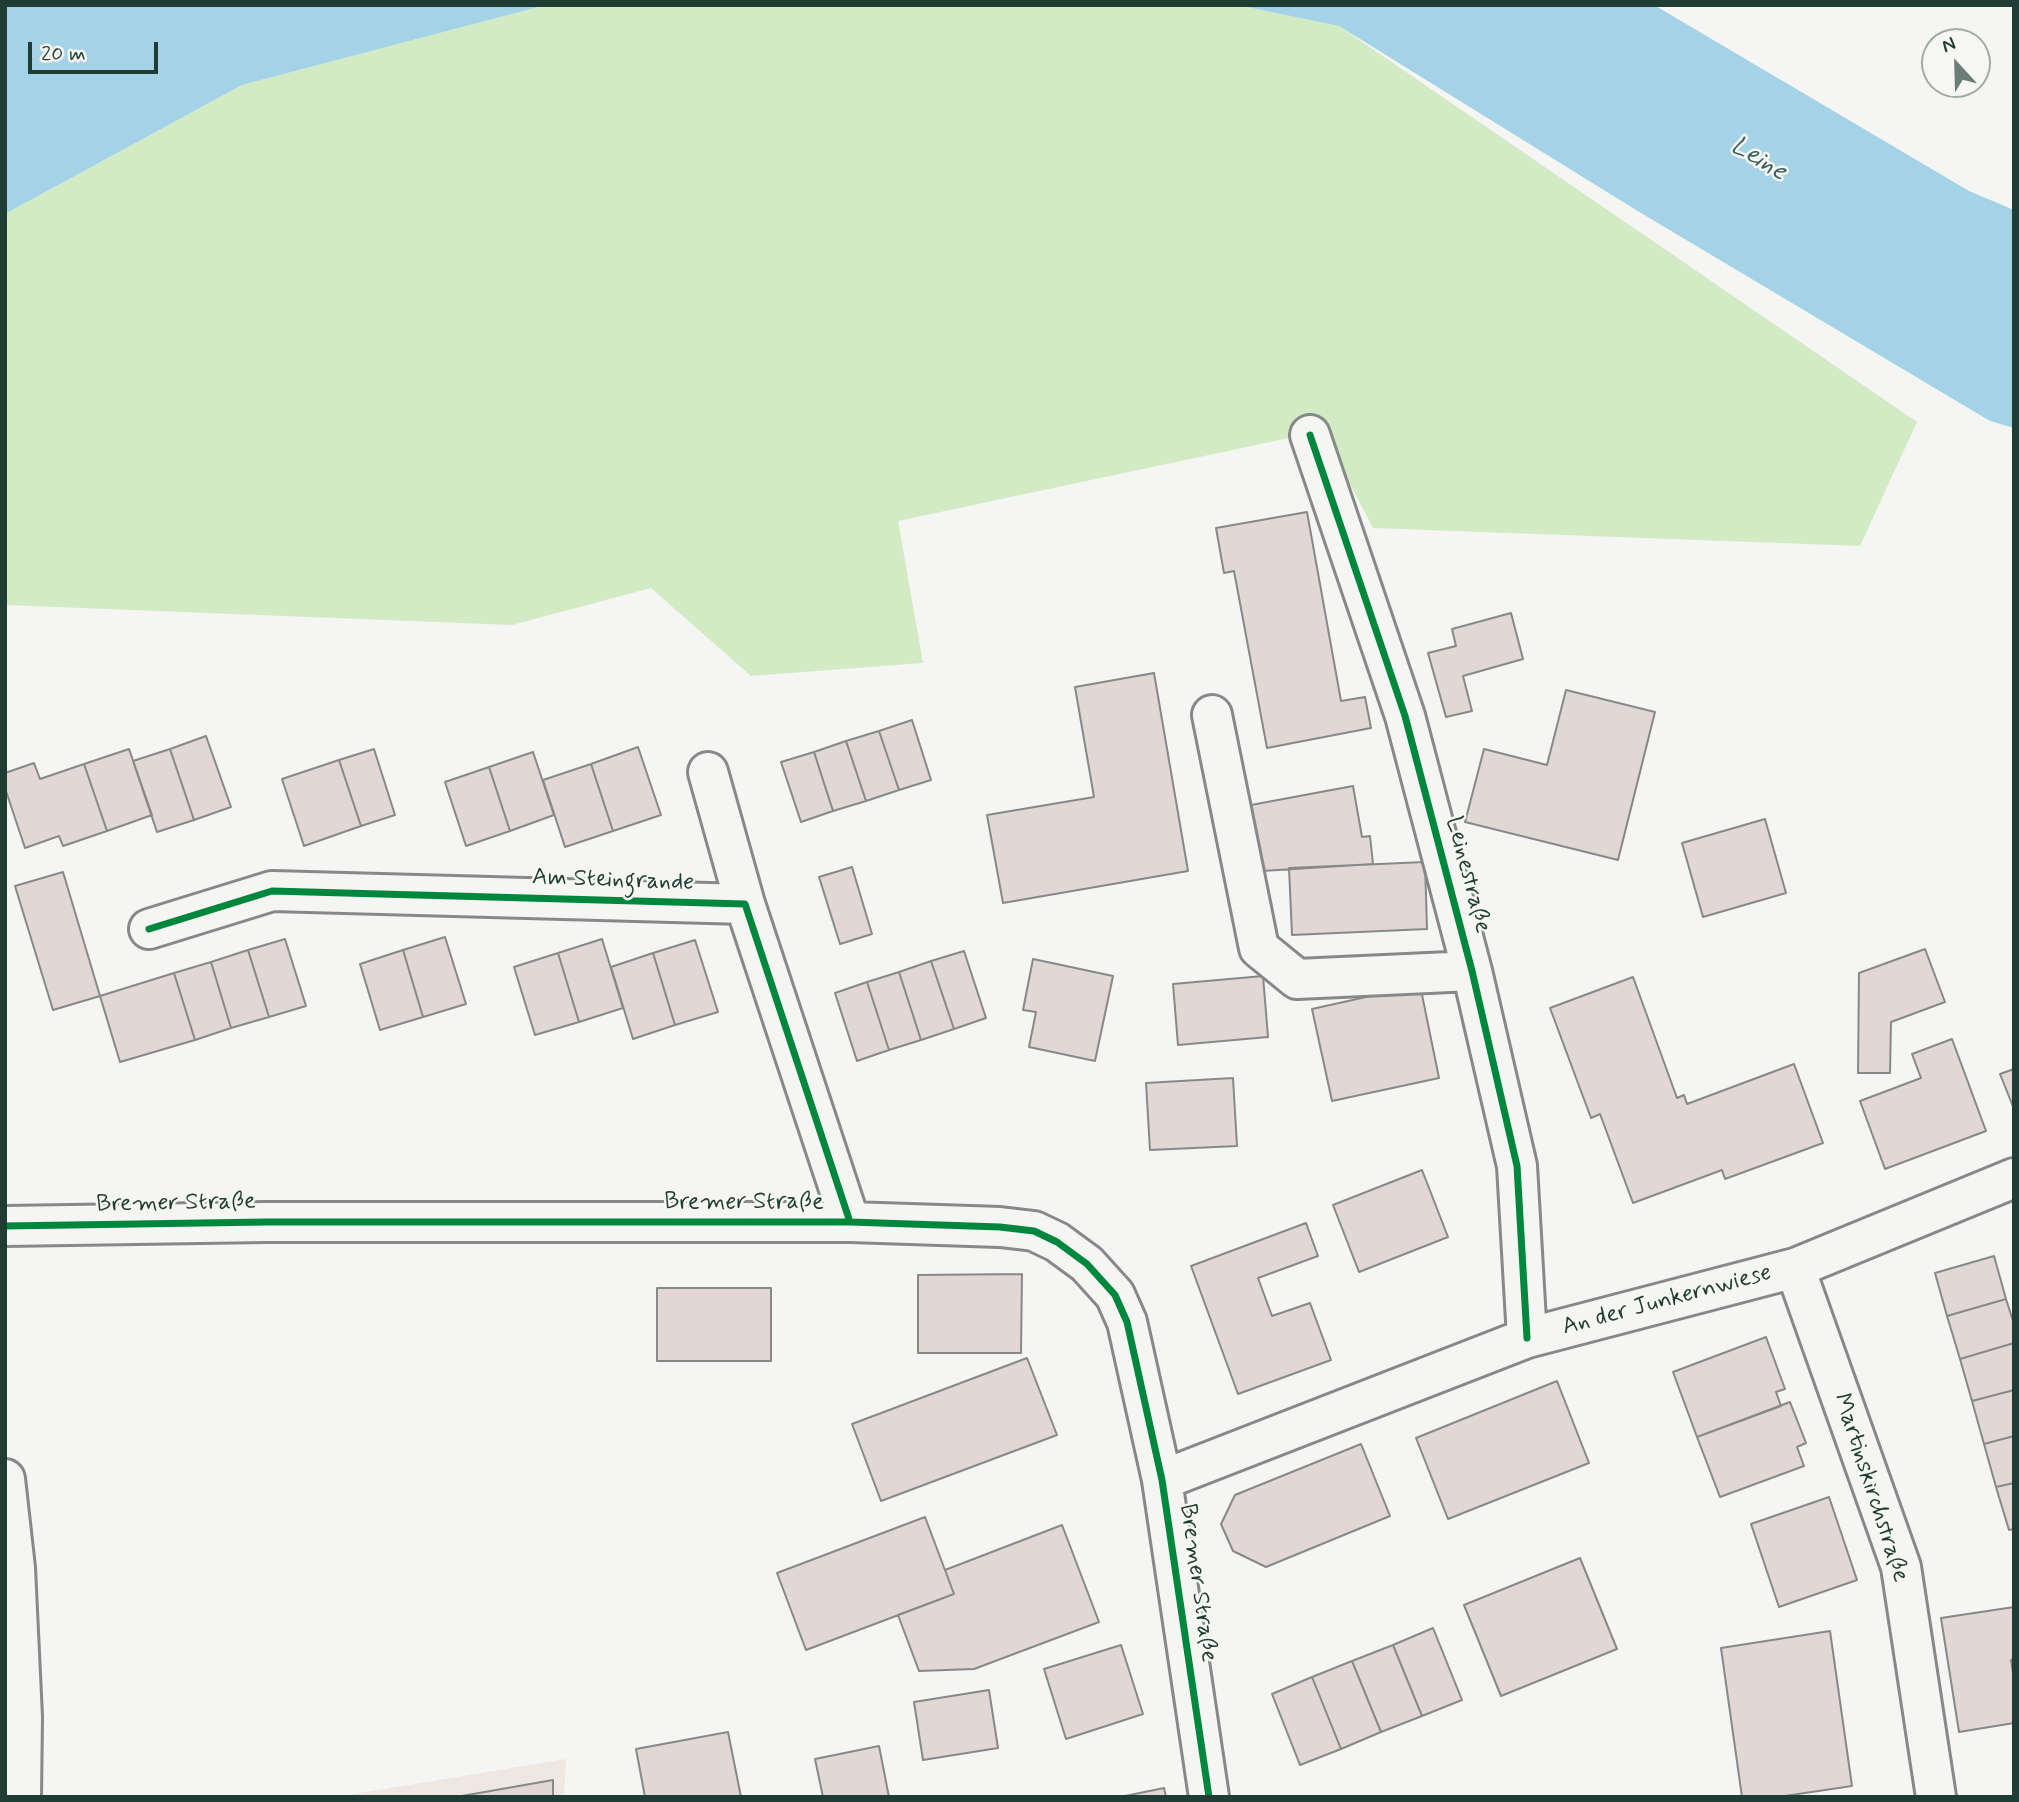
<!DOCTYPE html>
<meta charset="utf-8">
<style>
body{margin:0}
#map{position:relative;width:2019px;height:1802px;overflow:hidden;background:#f5f5f3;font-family:Mynerve,sans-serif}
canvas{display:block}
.frame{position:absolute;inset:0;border:7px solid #1f3d34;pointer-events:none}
.north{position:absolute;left:1921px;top:28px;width:70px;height:70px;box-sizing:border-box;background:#f6f6f2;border:2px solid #a0aca6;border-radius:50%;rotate:338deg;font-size:19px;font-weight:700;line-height:28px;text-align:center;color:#1f3d34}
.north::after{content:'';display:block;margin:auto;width:24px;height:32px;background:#6a7d77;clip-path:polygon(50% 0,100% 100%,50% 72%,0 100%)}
.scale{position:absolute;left:28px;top:42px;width:130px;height:32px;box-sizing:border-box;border:4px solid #1f3d34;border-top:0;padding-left:9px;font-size:21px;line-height:24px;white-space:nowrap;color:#1f3d34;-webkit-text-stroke:5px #f6f6f2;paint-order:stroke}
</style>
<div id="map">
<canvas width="2019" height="1802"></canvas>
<div class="frame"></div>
<div class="north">N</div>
<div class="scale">20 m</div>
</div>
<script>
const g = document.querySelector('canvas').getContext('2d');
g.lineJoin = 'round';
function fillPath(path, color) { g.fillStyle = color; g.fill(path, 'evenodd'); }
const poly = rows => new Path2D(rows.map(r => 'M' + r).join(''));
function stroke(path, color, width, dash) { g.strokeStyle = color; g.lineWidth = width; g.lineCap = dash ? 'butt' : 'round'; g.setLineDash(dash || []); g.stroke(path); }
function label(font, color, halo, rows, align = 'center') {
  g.font = font + ' Mynerve,sans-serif'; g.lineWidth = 5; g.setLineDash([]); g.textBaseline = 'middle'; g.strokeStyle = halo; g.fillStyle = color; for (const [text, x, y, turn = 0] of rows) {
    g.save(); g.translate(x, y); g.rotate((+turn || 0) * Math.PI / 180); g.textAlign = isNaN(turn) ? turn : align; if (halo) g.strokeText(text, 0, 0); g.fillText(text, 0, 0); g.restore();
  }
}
const built = poly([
 [566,1759,564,1797,336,1797]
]);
const green = poly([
 [546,5,1237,5,1339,26,1917,422,1860,546,1373,528,1322,431,898,521,923,663,751,676,651,588,512,625,5,605,5,214,242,85]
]);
const water = poly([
 [5,5,546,5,242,85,5,214],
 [1237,5,1654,5,1969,191,2014,210,2014,428,1990,421,1636,210,1339,26]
]);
const building = poly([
 [1307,512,1341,701,1365,697,1371,728,1267,748,1234,571,1224,573,1216,528,1307,512],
 [1511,613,1523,659,1463,676,1472,711,1446,717,1428,653,1456,646,1452,629,1511,613],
 [1154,673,1188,871,1003,903,987,815,1094,797,1075,687,1154,673],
 [1566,690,1655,712,1618,860,1465,822,1484,749,1547,765,1566,690],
 [912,720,931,780,899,790,879,731,912,720],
 [879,731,899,790,866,801,846,741,879,731],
 [206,736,231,807,194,820,170,749,206,736],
 [846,741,866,801,833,811,814,752,846,741],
 [638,747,661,815,613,831,591,764,638,747],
 [129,749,152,815,107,831,84,764,129,749],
 [170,749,194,820,157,832,133,761,170,749],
 [374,749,395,815,361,826,339,760,374,749],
 [533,752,554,815,510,831,489,767,533,752],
 [814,752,833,811,801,822,781,762,814,752],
 [339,760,361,826,304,846,282,779,339,760],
 [34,763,40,779,84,764,107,831,63,846,59,836,25,848,5,788,5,773,34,763],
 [591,764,613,831,565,847,543,780,591,764],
 [489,767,510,831,466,846,445,782,489,767],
 [1353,786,1362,837,1370,836,1373,864,1262,871,1251,805,1353,786],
 [1765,819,1786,893,1703,917,1682,843,1765,819],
 [1425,862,1427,929,1292,935,1289,868,1425,862],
 [852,867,872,934,840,944,819,877,852,867],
 [63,872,100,996,53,1010,15,886,63,872],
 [445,937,466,1004,423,1017,403,950,445,937],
 [285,939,306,1006,269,1017,248,950,285,939],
 [602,939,623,1008,579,1022,558,953,602,939],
 [695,940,718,1012,675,1025,653,953,695,940],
 [1925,949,1945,1002,1891,1022,1890,1073,1858,1073,1859,973,1925,949],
 [248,950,269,1017,231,1028,211,962,248,950],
 [403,950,423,1017,380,1030,360,964,403,950],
 [964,951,986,1018,954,1029,931,961,964,951],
 [558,953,579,1022,535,1035,514,967,558,953],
 [653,953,675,1025,633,1039,611,967,653,953],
 [1033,959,1113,976,1095,1061,1029,1047,1036,1012,1023,1010,1033,959],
 [931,961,954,1029,921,1040,899,972,931,961],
 [211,962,231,1028,195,1040,174,973,211,962],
 [899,972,921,1040,889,1050,867,982,899,972],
 [174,973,195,1040,120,1062,100,996,174,973],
 [1263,976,1268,1037,1178,1045,1173,984,1263,976],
 [1633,977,1677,1098,1684,1095,1687,1104,1794,1064,1823,1143,1725,1179,1722,1170,1633,1203,1600,1114,1591,1118,1550,1008,1633,977],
 [867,982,889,1050,857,1061,835,993,867,982],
 [1420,985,1439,1078,1332,1101,1312,1009,1420,985],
 [1952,1039,1986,1131,1885,1169,1860,1101,1921,1078,1912,1054,1952,1039],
 [2014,1069,2014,1109,2000,1074,2014,1069],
 [1233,1078,1237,1146,1150,1150,1146,1083,1233,1078],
 [1422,1170,1448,1237,1359,1272,1333,1205,1422,1170],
 [1306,1223,1318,1256,1258,1278,1272,1316,1310,1303,1331,1360,1238,1394,1191,1266,1306,1223],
 [1994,1256,2006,1299,1947,1316,1935,1273,1994,1256],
 [1022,1274,1021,1353,918,1353,918,1275,1022,1274],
 [657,1288,771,1288,771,1361,657,1361,657,1288],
 [2006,1299,2014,1324,2014,1343,1960,1359,1947,1316,2006,1299],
 [1766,1337,1785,1389,1776,1392,1781,1406,1697,1437,1673,1372,1766,1337],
 [2014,1343,2014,1390,1972,1401,1960,1359,2014,1343],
 [1027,1358,1057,1435,881,1501,852,1424,1027,1358],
 [1557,1381,1589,1463,1448,1519,1416,1438,1557,1381],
 [2014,1390,2014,1436,1984,1444,1972,1401,2014,1390],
 [1790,1402,1806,1443,1797,1447,1804,1466,1720,1497,1697,1437,1790,1402],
 [2014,1436,2014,1483,1996,1487,1984,1444,2014,1436],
 [1361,1444,1390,1516,1266,1567,1233,1551,1221,1524,1235,1495,1361,1444],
 [2014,1483,2014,1529,2009,1530,1996,1487,2014,1483],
 [1829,1497,1857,1580,1779,1607,1751,1524,1829,1497],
 [925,1517,954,1594,806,1650,777,1573,925,1517],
 [1062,1525,1099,1622,974,1669,919,1671,898,1615,954,1594,945,1570,1062,1525],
 [1580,1558,1617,1649,1501,1696,1464,1605,1580,1558],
 [2014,1607,2014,1659,2011,1660,2014,1680,2014,1723,1959,1732,1941,1618,2014,1607],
 [1433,1628,1462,1700,1422,1716,1393,1645,1433,1628],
 [1830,1631,1852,1786,1778,1797,1742,1797,1721,1648,1830,1631],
 [1121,1645,1143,1714,1066,1739,1044,1669,1121,1645],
 [1393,1645,1422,1716,1381,1732,1352,1661,1393,1645],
 [1352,1661,1381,1732,1341,1749,1312,1677,1352,1661],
 [1312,1677,1341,1749,1300,1765,1272,1694,1312,1677],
 [989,1690,998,1748,923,1760,914,1702,989,1690],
 [728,1732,741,1797,645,1797,636,1749,728,1732],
 [879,1746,889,1797,823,1797,815,1759,879,1746],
 [553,1780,553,1797,456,1797,553,1780],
 [1164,1788,1166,1797,1120,1797,1164,1788]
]);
const minor = poly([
 [1310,435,1405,716,1472,971,1517,1166,1527,1338],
 [1212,715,1259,948,1297,979,1472,971],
 [708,772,745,904],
 [149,929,272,891,745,904,850,1222],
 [5,1226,266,1222,850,1222,1000,1227,1034,1231,1057,1242,1087,1264,1115,1295,1127,1322,1162,1480,1209,1797],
 [1795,1268,1901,1567,1936,1797],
 [1162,1480,1527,1338,1795,1268,2014,1178]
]);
const major = poly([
 [5,1479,15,1568,22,1717,21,1797]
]);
const cycleway = poly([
 [1310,435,1405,716,1472,971,1517,1166,1527,1338],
 [149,929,272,891,745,904,850,1222],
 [5,1226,266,1222,850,1222,1000,1227,1034,1231,1057,1242,1087,1264,1115,1295,1127,1322,1162,1480,1209,1797]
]);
const streetNames = [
 ["Leinestraße",1467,875,75],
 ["Am Steingrande",613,881,2],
 ["Bremer Straße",744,1203],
 ["Bremer Straße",176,1204,-1],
 ["An der Junkernwiese",1667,1301,-15],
 ["Martinskirchstraße",1870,1488,72],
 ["Bremer Straße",1197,1583,82]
];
const waterNames = [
 ["Leine",1758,160,31]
];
fillPath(built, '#efe7e2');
fillPath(green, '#d3ebc5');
fillPath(water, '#a4d2e6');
fillPath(building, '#e2d7d4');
stroke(building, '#858a88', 2);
stroke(minor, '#858a88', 44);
stroke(major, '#858a88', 44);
stroke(minor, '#f5f5f3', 38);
stroke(major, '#f5f5f3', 38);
stroke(cycleway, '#00873e', 7);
label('24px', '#1f3d34', '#f6f6f2', streetNames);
label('italic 26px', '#385e5f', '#f6f6f2', waterNames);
</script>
